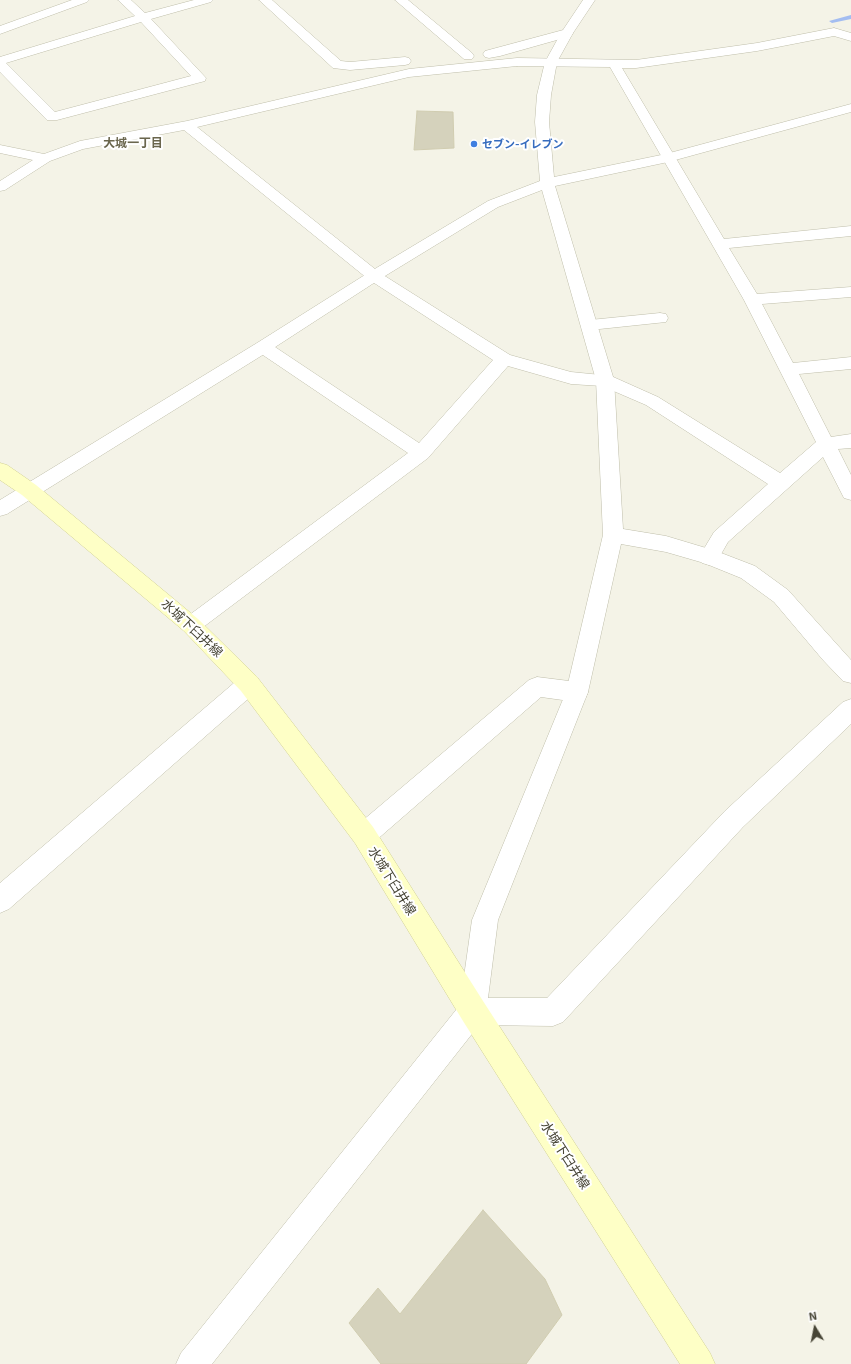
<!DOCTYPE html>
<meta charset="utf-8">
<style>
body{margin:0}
#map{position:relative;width:851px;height:1364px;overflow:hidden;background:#f4f3e7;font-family:"Exo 2",sans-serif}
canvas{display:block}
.north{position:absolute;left:795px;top:1308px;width:40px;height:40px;-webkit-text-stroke:3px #fff;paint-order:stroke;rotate:350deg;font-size:11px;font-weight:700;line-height:16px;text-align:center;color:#474536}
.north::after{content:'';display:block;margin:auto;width:14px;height:18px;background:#474536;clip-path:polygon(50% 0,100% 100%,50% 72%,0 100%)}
</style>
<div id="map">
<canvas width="851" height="1364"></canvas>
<div class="north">N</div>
</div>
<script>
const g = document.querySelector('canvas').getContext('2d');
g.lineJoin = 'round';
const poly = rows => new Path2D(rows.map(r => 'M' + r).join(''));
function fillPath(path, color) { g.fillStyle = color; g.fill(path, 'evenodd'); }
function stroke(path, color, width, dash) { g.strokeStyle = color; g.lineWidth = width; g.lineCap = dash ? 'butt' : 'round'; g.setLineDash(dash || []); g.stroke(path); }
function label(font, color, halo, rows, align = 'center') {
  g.font = font + ' "Exo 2","Noto Sans JP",sans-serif'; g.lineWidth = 4; g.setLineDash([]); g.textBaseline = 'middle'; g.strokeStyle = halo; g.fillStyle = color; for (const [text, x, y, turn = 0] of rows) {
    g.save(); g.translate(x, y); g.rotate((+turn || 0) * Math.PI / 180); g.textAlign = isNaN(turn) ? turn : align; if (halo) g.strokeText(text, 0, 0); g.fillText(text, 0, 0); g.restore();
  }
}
const stream = poly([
 [851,15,851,19,832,23,829,21,851,15]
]);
const building = poly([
 [417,111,453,112,454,148,414,150,417,111],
 [483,1210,545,1279,562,1315,526,1364,381,1364,349,1323,378,1288,400,1314,483,1210]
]);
const minor = poly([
 [72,0,89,0,87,2,0,34,0,26,72,0],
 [118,0,131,0,145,13,194,0,213,0,211,2,151,19,206,78,205,81,57,120,47,120,0,72,0,57,135,16,118,0],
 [141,22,191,76,55,112,6,63,141,22],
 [259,0,272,0,341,61,350,62,405,57,409,58,411,61,409,64,405,65,350,70,333,68,259,0],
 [395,0,408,0,472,53,474,56,472,59,464,59,395,0],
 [834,28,851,33,851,41,834,36,757,51,636,68,622,68,724,239,851,226,851,236,729,248,757,294,851,287,851,297,762,304,793,363,851,357,851,369,799,374,831,437,851,434,851,448,838,449,851,475,851,500,844,498,823,457,728,542,716,563,709,565,702,563,699,557,714,532,768,484,646,405,602,386,571,384,508,366,428,458,198,631,191,634,184,631,180,625,184,619,408,453,257,351,255,347,257,343,263,341,269,343,419,443,493,360,368,279,184,130,83,149,50,161,5,190,0,191,0,181,33,160,0,153,0,145,44,154,80,141,187,121,409,69,517,58,636,60,757,43,834,28],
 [517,66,610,67,744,300,816,442,780,473,658,397,611,376,571,372,510,355,380,273,197,127,409,77,517,66],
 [567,29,571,30,573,33,571,36,500,56,489,58,485,57,483,54,485,51,567,29],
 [660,313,666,314,668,318,666,322,590,330,584,329,582,325,584,321,590,320,660,313],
 [249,674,257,677,260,684,257,691,9,909,0,913,0,883,241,677,249,674],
 [537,677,577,682,585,685,588,692,585,699,577,702,541,697,373,843,364,847,355,843,352,835,355,827,529,680,537,677]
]);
const tertiary = poly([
 [583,0,595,0,573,33,557,62,551,95,549,122,554,177,666,154,851,104,851,112,668,162,555,186,614,380,623,529,666,536,716,551,755,566,788,590,851,660,851,683,843,681,823,660,774,602,741,578,704,563,666,552,621,544,588,692,498,920,488,998,547,998,725,811,843,702,851,699,851,724,743,827,563,1022,553,1026,479,1025,212,1364,176,1364,181,1353,460,1005,472,920,566,692,603,535,596,380,542,190,498,207,380,279,269,351,7,514,0,516,0,500,257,343,368,273,488,201,540,181,535,122,537,95,545,62,561,33,583,0]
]);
const secondary = poly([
 [0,463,7,465,36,485,198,619,257,677,373,827,483,1001,710,1353,715,1364,680,1364,463,1021,355,843,241,691,184,631,22,495,0,480,0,463]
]);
const markers = [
 [474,144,4,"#3f7fe0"]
];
const farShopnames = [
 ["セブン-イレブン",482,144]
];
const farNeighbourhoodnames = [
 ["大城一丁目",133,143]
];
const streetNames = [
 ["水城下臼井線",192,628,43],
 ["水城下臼井線",392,881,58],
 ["水城下臼井線",565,1155,57]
];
fillPath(stream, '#a3bdf1');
fillPath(building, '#d5d2bc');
stroke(building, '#d0ccb0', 1);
stroke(minor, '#bfbeaa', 1);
stroke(tertiary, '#bfbeaa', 1);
stroke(secondary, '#d1d094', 1);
fillPath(minor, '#fff');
fillPath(tertiary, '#fff');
fillPath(secondary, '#feffc6');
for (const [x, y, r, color] of markers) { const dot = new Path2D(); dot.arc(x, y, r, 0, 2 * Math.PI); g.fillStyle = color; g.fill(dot); stroke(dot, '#fff', 1.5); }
label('bold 11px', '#366cbe', '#fff', farShopnames, 'left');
label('bold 12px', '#6a664d', '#fff', farNeighbourhoodnames);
label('13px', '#474536', '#fff', streetNames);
</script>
